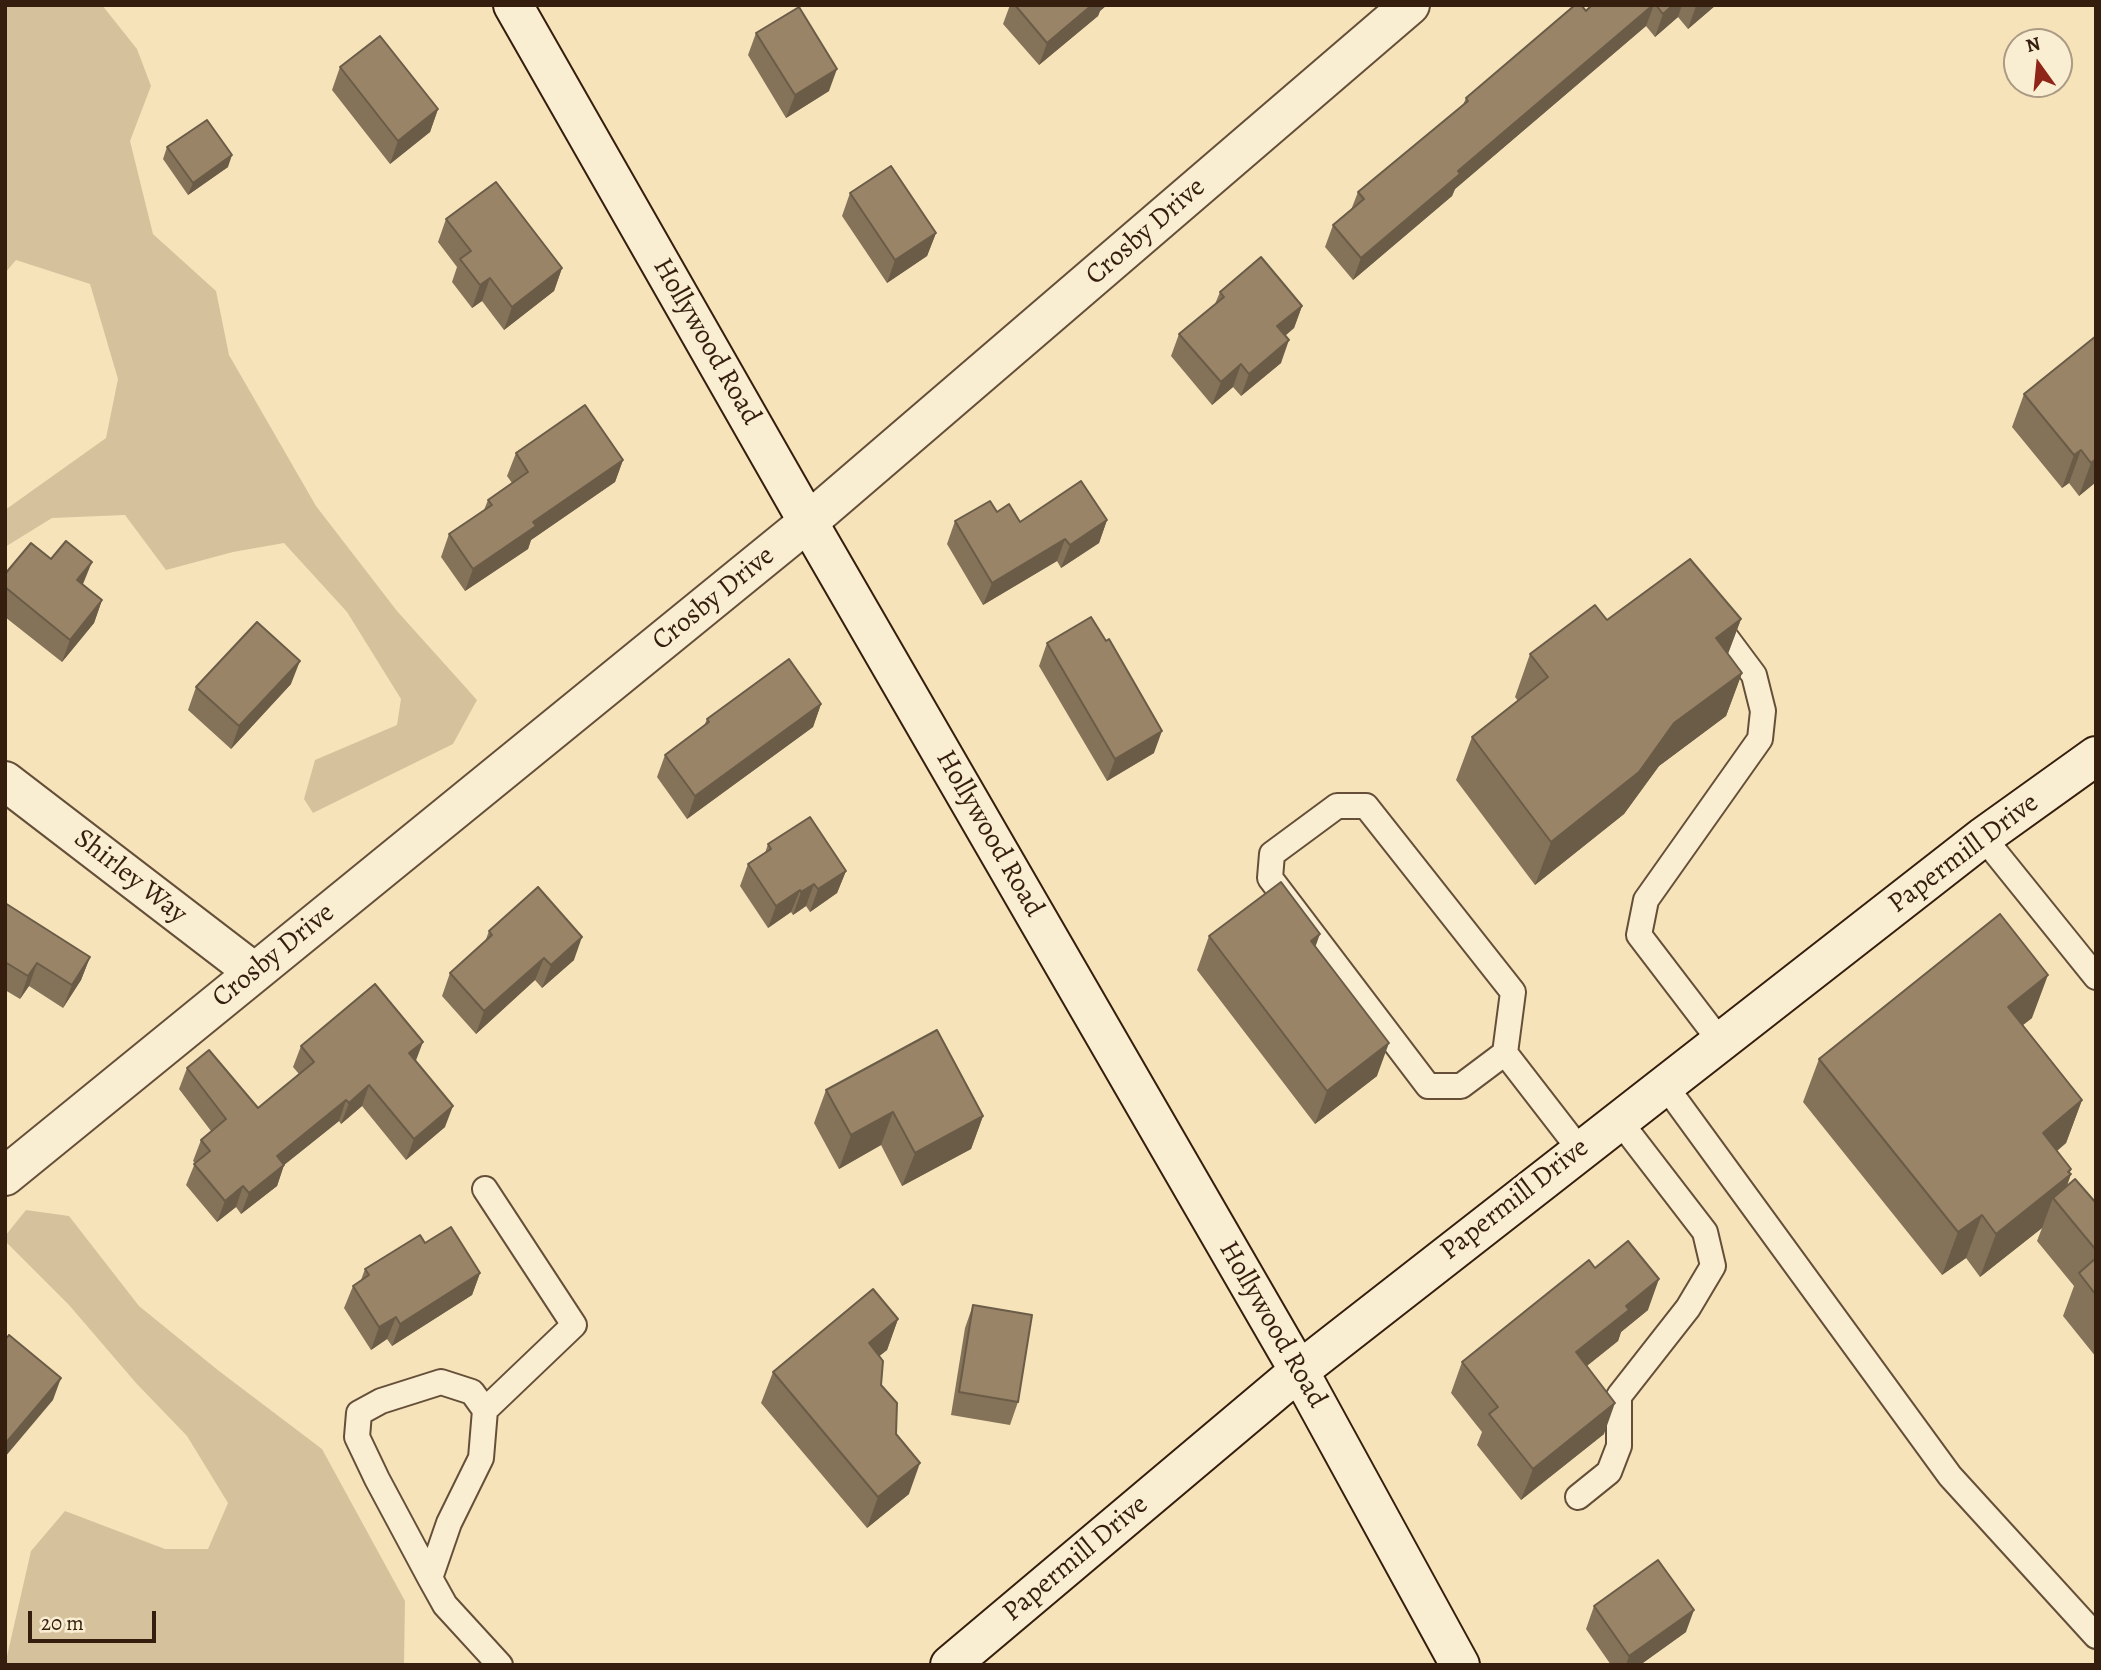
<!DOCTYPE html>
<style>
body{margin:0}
#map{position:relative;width:2101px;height:1670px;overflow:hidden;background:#f6e3ba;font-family:Alegreya,serif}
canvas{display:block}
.frame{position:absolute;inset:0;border:7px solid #351e0e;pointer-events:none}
.north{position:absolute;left:2003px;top:28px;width:70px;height:70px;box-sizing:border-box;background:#f9edd2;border:2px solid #ab9a84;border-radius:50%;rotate:345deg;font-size:19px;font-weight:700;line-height:28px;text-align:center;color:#351e0e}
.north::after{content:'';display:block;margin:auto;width:24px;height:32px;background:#8f2418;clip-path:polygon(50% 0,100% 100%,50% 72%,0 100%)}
.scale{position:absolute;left:28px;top:1611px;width:128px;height:32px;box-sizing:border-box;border:4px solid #351e0e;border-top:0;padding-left:9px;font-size:21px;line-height:24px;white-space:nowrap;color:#351e0e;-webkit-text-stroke:5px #f9edd2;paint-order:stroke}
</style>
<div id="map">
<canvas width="2101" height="1670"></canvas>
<div class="frame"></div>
<div class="north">N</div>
<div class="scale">20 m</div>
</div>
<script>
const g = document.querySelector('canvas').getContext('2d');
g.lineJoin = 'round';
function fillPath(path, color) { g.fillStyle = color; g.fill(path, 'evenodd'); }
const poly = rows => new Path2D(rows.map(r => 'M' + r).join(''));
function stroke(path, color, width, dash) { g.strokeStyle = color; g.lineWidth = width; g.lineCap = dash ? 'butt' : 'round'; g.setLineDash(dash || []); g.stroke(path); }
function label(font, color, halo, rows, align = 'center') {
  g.font = font + ' Alegreya,serif'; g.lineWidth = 7; g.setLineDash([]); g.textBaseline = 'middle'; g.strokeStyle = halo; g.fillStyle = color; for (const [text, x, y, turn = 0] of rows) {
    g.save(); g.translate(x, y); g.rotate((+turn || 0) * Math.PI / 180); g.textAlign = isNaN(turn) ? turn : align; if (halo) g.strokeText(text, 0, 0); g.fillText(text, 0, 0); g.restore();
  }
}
const green = poly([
 [5,5,102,5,137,49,151,86,130,141,153,234,216,291,229,355,316,506,397,611,477,700,453,744,313,813,304,799,315,760,397,725,401,699,347,612,284,543,233,552,166,570,125,515,52,518,5,547,5,510,106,438,118,379,90,284,16,260,5,273],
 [26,1210,69,1216,139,1306,219,1371,322,1449,405,1601,404,1665,5,1665,31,1551,65,1511,165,1549,208,1549,228,1503,187,1436,136,1383,69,1305,5,1241,5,1236]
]);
const lane = poly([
 [1713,620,1754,675,1763,711,1760,739,1646,900,1639,935,1720,1041],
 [1983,837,2096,977],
 [1505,1053,1461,1086,1428,1086,1270,878,1272,854,1337,806,1366,806,1513,992,1505,1053,1580,1150],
 [1664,1084,1950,1476,2096,1636],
 [485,1189,574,1325,485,1410],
 [1578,1497,1609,1472,1619,1446,1619,1396,1688,1308,1713,1266,1705,1232,1618,1119],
 [430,1578,449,1523,481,1458,485,1410,472,1392,441,1382,381,1401,359,1413,357,1437,377,1479,430,1578,445,1605,500,1665]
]);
const street = poly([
 [5,781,254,972],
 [5,1176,808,522,1410,5]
]);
const secondary = poly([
 [513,5,808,522,1299,1371,1460,1665],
 [950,1665,1299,1371,1983,837,2096,756]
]);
const wall = poly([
 [1010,5,1107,5,1100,11,1098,16,1039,65,1003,24],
 [1592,5,1716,5,1688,29,1678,17,1655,37,1646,26,1455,189,1452,196,1353,280,1325,247,1333,225,1351,210,1358,192,1463,105,1466,98],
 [756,33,829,91,786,118,748,55],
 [340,67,438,109,430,132,390,164,332,90],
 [167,147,228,167,188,195,163,159],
 [850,193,936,233,927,256,887,283,842,216],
 [446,219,562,268,554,291,504,330,482,301,472,308,452,282,457,267,438,242],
 [1220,292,1302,306,1294,328,1285,336,1281,363,1241,396,1233,387,1212,405,1171,356,1179,334,1215,304],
 [2096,336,2096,482,2079,496,2069,483,2062,488,2012,427,2024,394],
 [516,453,623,460,615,482,531,540,528,549,465,591,441,557,449,534,484,510,488,500,512,483,507,476],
 [997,512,1020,522,1107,520,1099,543,1061,568,1057,561,983,605,947,544,955,521],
 [5,574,83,585,102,600,94,623,62,662,5,617],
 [1741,619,1728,654,1742,673,1726,716,1659,766,1624,814,1535,885,1456,780,1472,737,1518,701,1515,697,1530,654,1607,620],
 [1047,643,1154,753,1107,781,1039,666],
 [291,684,231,749,188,710,196,687],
 [821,704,813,727,687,819,657,777,665,755,704,726,707,719],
 [768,844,846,871,837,893,810,912,806,906,793,915,791,912,768,928,740,886,748,864,765,853],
 [5,903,90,957,81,980,63,1008,29,986,20,999,5,990],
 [489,931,574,960,542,988,535,980,476,1034,442,996,450,973,485,942],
 [1209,936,1377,1076,1315,1124,1197,970],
 [2032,1018,2023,1025,2082,1100,2066,1143,2057,1151,2071,1174,2067,1186,2096,1203,2096,1357,2063,1316,2074,1286,2037,1241,2042,1228,1980,1277,1966,1258,1942,1275,1803,1102,1819,1059],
 [301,1046,415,1061,445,1127,406,1160,362,1106,341,1124,339,1121,284,1165,277,1186,241,1214,236,1207,217,1222,186,1185,195,1163,193,1161,201,1140,211,1131,179,1089,187,1068,258,1108,299,1074,293,1067],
 [826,1090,983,1116,971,1149,902,1186,881,1145,839,1169,814,1123],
 [425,1243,480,1273,472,1295,392,1346,387,1339,371,1350,344,1308,353,1286,361,1280,365,1269],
 [1595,1268,1648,1310,1621,1332,1618,1341,1587,1366,1604,1434,1521,1500,1477,1445,1482,1432,1451,1393,1462,1362],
 [973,1305,1018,1402,1010,1425,951,1415,965,1328],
 [898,1319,887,1350,879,1356,881,1385,896,1434,909,1494,867,1528,761,1403,773,1372],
 [1594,1606,1686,1632,1640,1665,1611,1665,1586,1629]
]);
const shadedWall = poly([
 [1092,5,1107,5,1100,11,1098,16,1039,65,1047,43],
 [1653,5,1654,5,1646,26,1455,189,1452,196,1353,280,1361,258,1458,171],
 [1673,5,1682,5,1678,17,1655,37,1663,14],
 [1697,5,1716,5,1688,29,1696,6],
 [837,69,829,91,786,118,795,95],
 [438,109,430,132,390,164,398,141],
 [232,155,228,167,188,195,193,183],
 [936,233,927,256,887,283,895,260],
 [562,268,554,291,504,330,512,307],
 [490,278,482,301,472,308,480,285],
 [1302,306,1294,328,1269,349,1277,326],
 [1289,340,1281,363,1241,396,1249,374],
 [1241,364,1233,387,1212,405,1221,382],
 [2081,450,2069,483,2062,488,2074,455],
 [2096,459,2096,482,2079,496,2091,463],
 [623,460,615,482,531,540,528,549,465,591,473,569,533,522],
 [1107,520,1099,543,1061,568,1070,545],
 [1065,539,1057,561,983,605,992,583],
 [92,562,83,584,68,603,77,580],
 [102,600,94,623,62,662,70,640],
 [1741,619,1725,661,1716,638],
 [300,661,291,684,231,749,239,726],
 [1742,673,1726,716,1659,766,1624,814,1535,885,1551,842,1674,723],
 [821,704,813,727,687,819,695,796],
 [1162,731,1154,753,1107,781,1115,759],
 [846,871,837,893,810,912,818,889],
 [814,884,806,906,793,915,801,892],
 [800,890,791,912,768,928,776,906],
 [1320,934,1308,967,1311,941],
 [582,937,574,960,542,988,551,965],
 [90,957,81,980,63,1008,72,985],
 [544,958,535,980,476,1034,484,1011],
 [37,963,29,986,20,999,28,976],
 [2048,975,2032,1018,1992,1049,2008,1007],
 [423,1042,415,1063,409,1053],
 [1389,1043,1377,1076,1315,1124,1327,1091],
 [369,1085,362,1106,341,1124,349,1103],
 [346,1100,339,1121,284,1165,277,1186,241,1214,249,1193,277,1156],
 [2082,1100,2066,1143,2027,1176,2043,1133],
 [453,1106,445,1127,406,1160,414,1139],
 [893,1112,881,1145,839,1169,851,1135],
 [983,1116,971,1149,902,1186,915,1153],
 [2071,1169,2068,1177,2071,1174,2059,1206,2053,1198,2042,1228,1980,1277,1996,1234],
 [243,1186,236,1207,217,1222,225,1201],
 [1982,1215,1966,1258,1942,1275,1958,1232],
 [480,1273,472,1295,392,1346,400,1324],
 [1659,1279,1648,1310,1621,1332,1618,1341,1565,1383,1576,1352,1626,1306],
 [396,1317,387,1339,371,1350,379,1327],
 [898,1319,887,1350,857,1374,869,1343],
 [61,1378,53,1400,5,1457,5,1444],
 [1615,1403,1604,1434,1521,1500,1533,1469],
 [920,1463,909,1494,867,1528,878,1497],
 [1694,1610,1686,1632,1640,1665,1626,1665,1629,1656]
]);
const building = poly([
 [1015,5,1092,5,1047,43,1015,5],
 [1575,5,1581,5,1586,11,1592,5,1653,5,1458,171,1460,174,1361,258,1333,225,1364,199,1358,192,1468,101,1466,98,1575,5],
 [1656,5,1673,5,1663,14,1656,5],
 [799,7,837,69,795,95,756,33,799,7],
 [380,36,438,109,398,141,340,67,380,36],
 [207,120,232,155,193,183,167,147,207,120],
 [891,166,936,233,895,260,850,193,891,166],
 [496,182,562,268,512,307,490,278,480,285,460,259,471,251,446,219,496,182],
 [1261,257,1302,306,1277,326,1289,340,1249,374,1241,364,1221,382,1179,334,1224,297,1220,292,1261,257],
 [2096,336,2096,459,2091,463,2081,450,2074,455,2024,394,2096,336],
 [585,405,623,460,533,522,536,526,473,569,449,534,492,505,488,500,528,472,516,453,585,405],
 [1081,481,1107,520,1070,545,1065,539,992,583,955,521,990,501,997,512,1009,504,1020,522,1081,481],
 [66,541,92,562,77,580,102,600,70,640,5,587,5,574,31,543,51,559,66,541],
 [1690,559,1741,619,1716,638,1742,673,1674,723,1639,772,1551,842,1472,737,1548,677,1530,654,1595,605,1607,620,1690,559],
 [1091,617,1106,641,1109,639,1162,731,1115,759,1047,643,1091,617],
 [257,622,300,661,239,726,196,687,257,622],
 [789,659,821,704,695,796,665,755,709,722,707,719,789,659],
 [810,817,846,871,818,889,814,884,801,892,800,890,776,906,748,864,771,849,768,844,810,817],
 [1281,882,1320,934,1311,941,1389,1043,1327,1091,1209,936,1281,882],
 [538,887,582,937,551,965,544,958,484,1011,450,973,492,935,489,931,538,887],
 [5,903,90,957,72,985,37,963,28,976,5,962,5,903],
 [2000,914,2048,975,2008,1007,2082,1100,2043,1133,2071,1169,2068,1172,2071,1174,1996,1234,1982,1215,1958,1232,1819,1059,2000,914],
 [375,984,423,1042,409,1053,453,1106,414,1139,369,1085,349,1103,346,1100,277,1156,284,1165,249,1193,243,1186,225,1201,194,1164,210,1151,201,1140,226,1119,187,1068,209,1050,258,1108,314,1062,301,1046,375,984],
 [937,1030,983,1116,915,1153,893,1112,851,1135,826,1090,937,1030],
 [2075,1179,2096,1203,2096,1250,2053,1198,2075,1179],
 [451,1227,480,1273,400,1324,396,1317,379,1327,353,1286,369,1275,365,1269,420,1235,425,1243,451,1227],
 [1628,1241,1659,1279,1626,1306,1629,1310,1576,1352,1615,1403,1533,1469,1489,1414,1498,1407,1462,1362,1589,1260,1595,1268,1628,1241],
 [2096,1258,2096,1295,2079,1273,2096,1258],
 [873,1289,898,1319,869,1343,883,1361,881,1385,897,1403,896,1434,920,1463,878,1497,773,1372,873,1289],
 [973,1305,1032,1315,1018,1402,959,1392,973,1305],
 [9,1335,61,1378,5,1444,5,1340,9,1335],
 [1658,1560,1694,1610,1629,1656,1594,1606,1658,1560]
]);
const streetNames = [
 ["Crosby Drive",1146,232,-41],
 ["Hollywood Road",706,342,60],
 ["Crosby Drive",714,599,-39],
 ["Hollywood Road",989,834,60],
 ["Papermill Drive",1964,854,-37],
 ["Shirley Way",130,877,38],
 ["Crosby Drive",274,956,-39],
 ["Papermill Drive",1515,1200,-38],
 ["Hollywood Road",1272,1325,60],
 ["Papermill Drive",1076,1559,-40]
];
fillPath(green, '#d5c29d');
stroke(lane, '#654f39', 28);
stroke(street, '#654f39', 42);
stroke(secondary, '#351e0e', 42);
stroke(lane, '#f9edd2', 24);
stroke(street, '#f9edd2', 38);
stroke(secondary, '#f9edd2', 38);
fillPath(wall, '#847259');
fillPath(shadedWall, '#6b5c48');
fillPath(building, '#998467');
stroke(building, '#6b5c48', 2);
label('28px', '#351e0e', '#f9edd2', streetNames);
</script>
